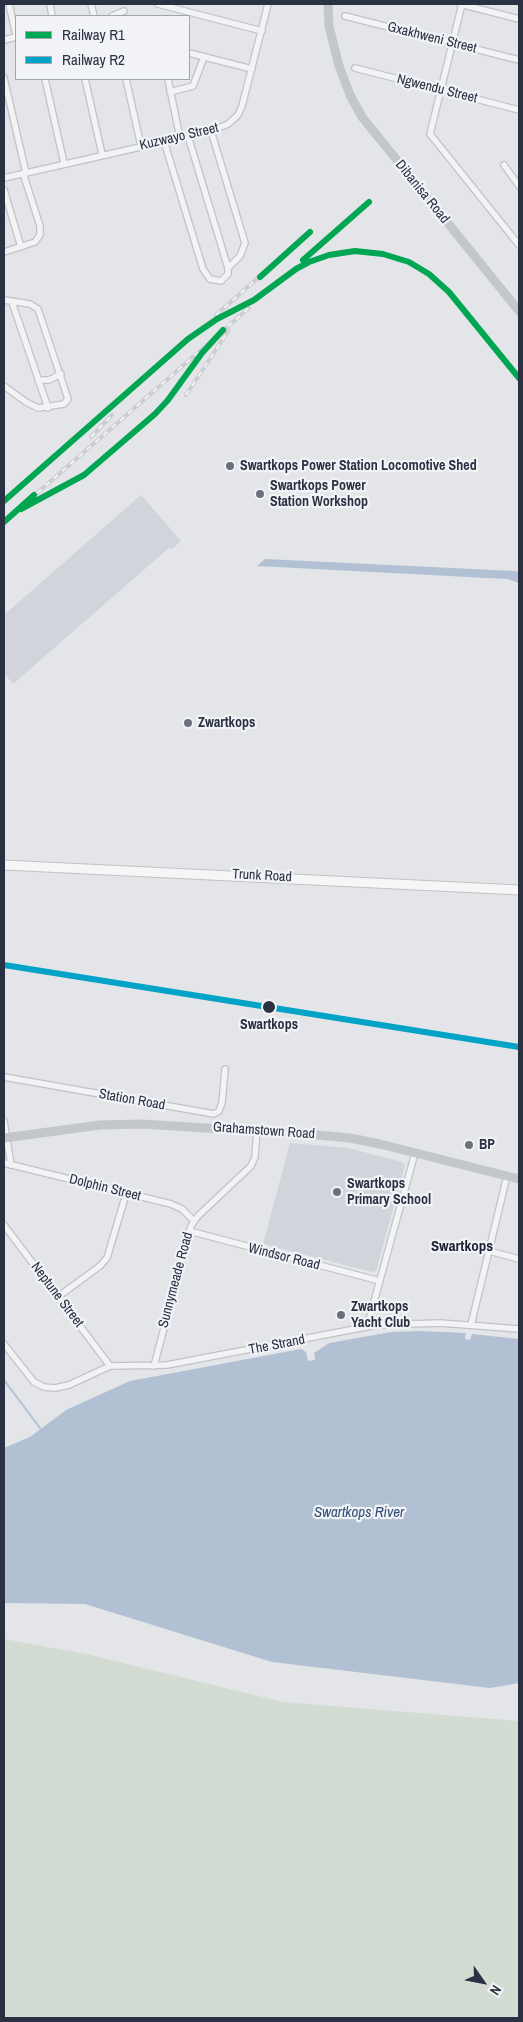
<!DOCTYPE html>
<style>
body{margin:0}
#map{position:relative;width:523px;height:2022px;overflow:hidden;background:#e3e5e8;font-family:"Archivo Narrow",sans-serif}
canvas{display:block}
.frame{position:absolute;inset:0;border:5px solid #293142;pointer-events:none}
.legend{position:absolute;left:15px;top:15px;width:175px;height:65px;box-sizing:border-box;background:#f1f3f7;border:1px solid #a1a5af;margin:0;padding:6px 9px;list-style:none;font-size:15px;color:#293142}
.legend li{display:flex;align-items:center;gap:10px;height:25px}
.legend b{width:25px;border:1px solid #a1a5af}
.north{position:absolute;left:458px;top:1957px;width:50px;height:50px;-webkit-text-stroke:4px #f1f3f7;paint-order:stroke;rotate:123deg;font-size:14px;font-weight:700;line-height:20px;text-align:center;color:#293142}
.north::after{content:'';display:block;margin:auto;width:18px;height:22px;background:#293142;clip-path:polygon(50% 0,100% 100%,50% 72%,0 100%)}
</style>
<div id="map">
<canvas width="523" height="2022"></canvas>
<div class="frame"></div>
<ul class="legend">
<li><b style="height:6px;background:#00a651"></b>Railway R1</li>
<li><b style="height:6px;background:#02a3c7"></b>Railway R2</li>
</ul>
<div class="north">N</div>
</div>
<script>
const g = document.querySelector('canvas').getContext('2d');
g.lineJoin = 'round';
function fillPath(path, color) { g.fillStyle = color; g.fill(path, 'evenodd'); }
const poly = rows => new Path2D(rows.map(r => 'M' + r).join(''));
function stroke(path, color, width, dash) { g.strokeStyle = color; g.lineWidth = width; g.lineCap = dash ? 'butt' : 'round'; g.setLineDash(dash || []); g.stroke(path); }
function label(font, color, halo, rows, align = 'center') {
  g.font = font + ' "Archivo Narrow",sans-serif'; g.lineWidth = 4.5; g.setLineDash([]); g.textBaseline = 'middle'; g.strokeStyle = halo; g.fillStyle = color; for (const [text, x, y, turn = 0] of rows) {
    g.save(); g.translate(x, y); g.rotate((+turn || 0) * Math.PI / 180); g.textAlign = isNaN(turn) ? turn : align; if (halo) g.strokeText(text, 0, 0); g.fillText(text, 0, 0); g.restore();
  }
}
const built = poly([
 [141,495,181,541,172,549,170,547,13,684,4,673,4,615],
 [290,1143,348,1148,402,1162,405,1165,376,1271,372,1272,263,1244]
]);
const green = poly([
 [4,1639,86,1654,283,1702,519,1721,519,2018,4,2018]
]);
const water = poly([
 [265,559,515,571,519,572,519,583,507,579,257,566],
 [421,1331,466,1333,465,1339,470,1340,472,1334,519,1339,519,1683,490,1688,272,1662,85,1604,4,1603,4,1448,30,1437,66,1410,130,1381,301,1349,306,1352,308,1361,315,1360,314,1353,329,1343,391,1332]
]);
const stream = poly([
 [4,1380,40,1428]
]);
const street = poly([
 [9,4,16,35],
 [50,4,52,16],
 [91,4,94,16],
 [158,4,262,31],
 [460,4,519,19],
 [462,4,430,134,519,245],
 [112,16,124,11],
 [345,16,519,60],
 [4,40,16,37],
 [189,53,252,69],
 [355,68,519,110],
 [4,78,26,173],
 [45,79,64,163],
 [85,79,102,154],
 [126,79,141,146],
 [168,79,180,138],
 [170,92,193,86,204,57],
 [211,131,245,243,240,256,228,268],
 [164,141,203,269,210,279,221,281,228,274,228,268,188,136],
 [504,165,519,186],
 [4,178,211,131,228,124,238,115,242,106,268,4],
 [4,190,21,247],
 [4,252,35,242,40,235,40,226,23,173],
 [4,300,30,304,38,309,68,399,64,404,38,408,26,402,4,386],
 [12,302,48,408],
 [38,380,49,380,61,374],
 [4,1077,214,1114,219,1111,222,1103,225,1069],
 [4,1121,11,1165],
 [4,1163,171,1204,182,1209,194,1221],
 [4,1225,110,1366],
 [189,1231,380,1281],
 [489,1251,519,1259],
 [59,1296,100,1266,107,1258,126,1194],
 [471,1325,507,1176],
 [367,1327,415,1153],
 [4,1344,34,1382,44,1387,55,1388,69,1385,110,1366,167,1365,376,1325,440,1323,519,1329],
 [154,1366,191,1226,198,1216,251,1166,255,1157,257,1130]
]);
const secondary = poly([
 [328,4,329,26,339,66,350,95,362,117,519,311],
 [4,1138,100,1125,142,1124,317,1135,350,1138,380,1144,519,1179]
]);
const primary = poly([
 [4,865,519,890]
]);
const rail = poly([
 [302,261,369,202],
 [216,315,310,232],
 [186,395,229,330],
 [91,437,112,415],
 [4,501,188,339,217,319,254,300,296,269,309,262,329,255,355,251,383,254,409,262,429,274,449,292,519,378],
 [32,503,79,478,95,466,162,406,199,357],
 [4,522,249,308],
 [4,965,519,1047]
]);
const rail1 = poly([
 [303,260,369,202],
 [260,277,310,232],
 [4,501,188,339,217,319,254,300,296,269,309,262,329,255,355,251,383,254,409,262,429,274,449,292,519,378],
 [21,509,84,475,155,414,168,400,202,353,223,330],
 [4,522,34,495]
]);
const rail2 = poly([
 [4,965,519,1047]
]);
const markers = [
 [230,466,5,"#6a707c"],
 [260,494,5,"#6a707c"],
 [188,723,5,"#6a707c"],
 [269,1007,7,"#293142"],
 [469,1145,5,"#6a707c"],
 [337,1192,5,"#6a707c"],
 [341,1315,5,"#6a707c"]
];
const streetNames = [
 ["Gxakhweni Street",432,38,14],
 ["Ngwendu Street",437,89,14],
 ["Kuzwayo Street",179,137,-13],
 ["Dibanisa Road",422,192,51],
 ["Trunk Road",262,876,3],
 ["Station Road",132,1100,10],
 ["Grahamstown Road",264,1131,4],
 ["Dolphin Street",105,1188,14],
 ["Windsor Road",284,1257,14],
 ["Sunnymeade Road",176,1280,-75],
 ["Neptune Street",57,1295,53],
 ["The Strand",277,1345,-11]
];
const poiNames = [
 ["Swartkops Power Station Locomotive Shed",240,466],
 ["Swartkops Power",270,486],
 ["Station Workshop",270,502],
 ["Zwartkops",198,723],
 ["BP",479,1145],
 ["Swartkops",347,1184],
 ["Primary School",347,1200],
 ["Zwartkops",351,1307],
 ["Yacht Club",351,1323]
];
const stopNames = [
 ["Swartkops",269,1025]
];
const neighbourhoodNames = [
 ["Swartkops",462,1247]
];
const waterNames = [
 ["Swartkops River",359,1513]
];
fillPath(built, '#d1d4db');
fillPath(green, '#d3dcd3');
fillPath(water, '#b1c1d3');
stroke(stream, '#b1c1d3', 2);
stroke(street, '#c1c3c6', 8);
stroke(primary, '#c0c2c6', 11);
stroke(street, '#f2f3f5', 5.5);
stroke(secondary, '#c3c6ca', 9);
stroke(primary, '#f6f6f7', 9);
stroke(rail, '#cccdd0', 4);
stroke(rail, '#f1f3f7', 2, [5.5]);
stroke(rail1, '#00a651', 6);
stroke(rail2, '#02a3c7', 6);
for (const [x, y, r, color] of markers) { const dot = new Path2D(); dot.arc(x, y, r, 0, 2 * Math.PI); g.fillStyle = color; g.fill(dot); stroke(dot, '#f1f3f7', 2); }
label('14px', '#293142', '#f1f3f7', streetNames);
label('bold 14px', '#293142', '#f1f3f7', poiNames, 'left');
label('bold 14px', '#293142', '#f1f3f7', stopNames);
label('bold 15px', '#1c2233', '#f1f3f7', neighbourhoodNames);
label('italic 15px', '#334e76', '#f1f3f7', waterNames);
</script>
